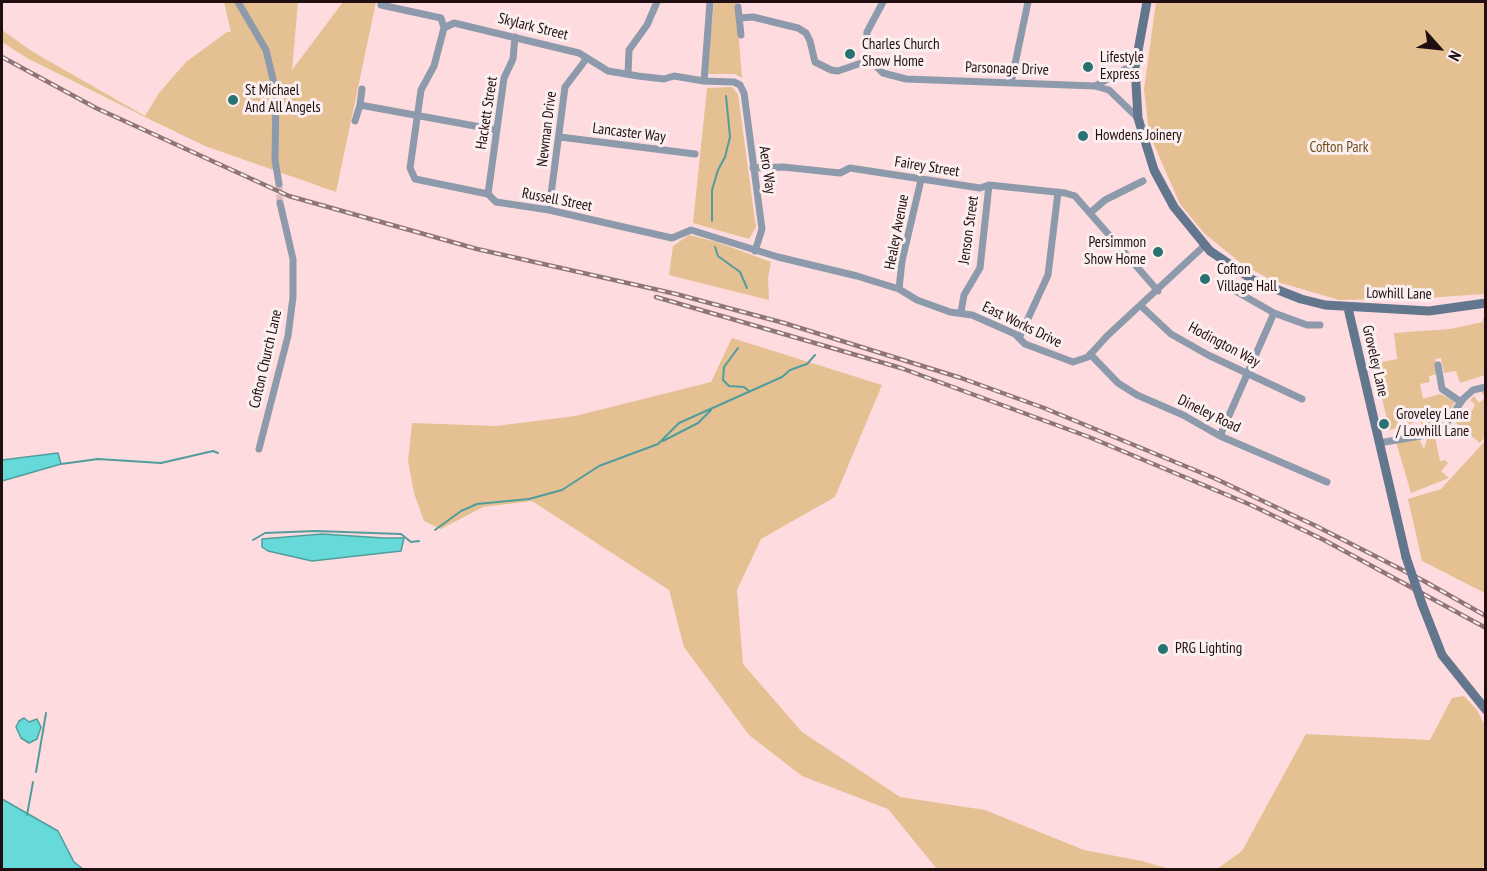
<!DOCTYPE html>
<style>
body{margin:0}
#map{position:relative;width:1487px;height:871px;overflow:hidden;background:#fedbde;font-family:"PT Sans Narrow",sans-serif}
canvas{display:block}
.frame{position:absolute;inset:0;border:3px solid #210e10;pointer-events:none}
.north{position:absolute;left:1409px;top:18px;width:60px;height:60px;-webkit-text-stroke:4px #fbeff0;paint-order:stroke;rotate:117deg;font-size:16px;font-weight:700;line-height:24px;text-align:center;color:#210e10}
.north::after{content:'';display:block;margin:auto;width:21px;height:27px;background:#210e10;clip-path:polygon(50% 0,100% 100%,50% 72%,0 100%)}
</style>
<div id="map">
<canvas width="1487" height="871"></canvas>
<div class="frame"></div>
<div class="north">N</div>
</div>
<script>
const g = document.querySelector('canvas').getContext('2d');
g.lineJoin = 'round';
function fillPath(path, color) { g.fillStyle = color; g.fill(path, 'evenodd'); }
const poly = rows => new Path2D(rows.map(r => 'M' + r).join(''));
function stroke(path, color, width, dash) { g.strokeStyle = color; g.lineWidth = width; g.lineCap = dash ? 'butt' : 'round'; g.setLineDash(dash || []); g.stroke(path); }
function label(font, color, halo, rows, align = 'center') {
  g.font = font + ' "PT Sans Narrow",sans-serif'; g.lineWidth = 6; g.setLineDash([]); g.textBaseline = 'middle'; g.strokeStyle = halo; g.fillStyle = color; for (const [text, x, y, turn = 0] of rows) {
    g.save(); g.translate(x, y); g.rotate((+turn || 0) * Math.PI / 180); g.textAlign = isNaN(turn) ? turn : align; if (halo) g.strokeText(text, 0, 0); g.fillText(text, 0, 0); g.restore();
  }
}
const green = poly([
 [224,2,298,2,292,70,343,2,376,2,336,192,205,146,145,117,27,58,2,42,2,30,33,52,145,116,159,93,186,62,227,32,231,32],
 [714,2,736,2,742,78,735,74,707,74],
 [1156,2,1485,2,1485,294,1425,298,1339,300,1271,280,1242,264,1204,233,1180,204,1149,133,1144,89],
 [732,87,738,94,753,206,756,227,749,239,693,223,707,88],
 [689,235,717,242,771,262,768,278,769,300,669,275,673,246],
 [1483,318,1485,318,1485,375,1460,383,1456,371,1444,373,1441,358,1435,359,1438,374,1429,376,1430,382,1420,384,1423,399,1440,394,1455,402,1446,417,1439,423,1422,426,1417,413,1412,414,1413,423,1390,430,1373,364,1397,359,1394,333,1450,329,1483,322],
 [732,338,882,385,835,497,761,539,737,590,743,664,802,732,900,797,985,810,1084,850,1142,861,1169,869,937,869,888,809,802,776,749,735,684,647,669,590,532,501,483,507,441,529,424,521,414,493,408,461,412,423,496,426,575,416,711,382],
 [1485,387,1485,437,1480,443,1456,423,1464,409,1470,413,1473,409,1475,404,1470,400,1474,396,1479,403,1485,398,1480,390],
 [1435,437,1440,461,1445,460,1448,463,1441,471,1449,478,1411,493,1396,442,1419,439,1424,449,1427,439],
 [1485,441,1485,593,1422,561,1408,499,1441,489],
 [1464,696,1477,710,1485,726,1486,861,1482,869,1217,869,1242,851,1306,734,1430,740,1452,698]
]);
const water = poly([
 [58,453,61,464,2,481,2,460,58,453],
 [322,534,383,538,404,538,401,551,312,561,268,551,262,547,262,539,322,534],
 [24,718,29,722,37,719,41,727,37,739,29,743,21,738,16,727,19,721,24,718],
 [2,799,58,831,74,862,83,869,2,869,2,799]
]);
const stream = poly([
 [712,221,712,190,718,170,725,157,730,137,726,96],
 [715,247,718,256,740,272,747,288],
 [738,348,724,367,723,380,729,386,744,387,749,391],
 [663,441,698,423,711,410],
 [61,464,98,459,161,463,213,451,218,453],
 [435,530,461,511,477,504,529,499,562,490,599,466,658,444,679,423,782,377,790,370,807,364,815,355],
 [253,540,265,533,315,531,401,534,411,542,419,541],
 [36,772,46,713],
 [27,815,33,782]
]);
const streetTunnel = poly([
 [279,184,280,203]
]);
const street = poly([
 [238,2,266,50,276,92,275,160,279,184],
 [710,2,704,81,734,82,740,85,744,93,762,229,755,251],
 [883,2,867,32,867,47,870,60,883,73,906,79,1095,86,1109,90,1138,118],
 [381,5,441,18,444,28],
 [738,7,741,35],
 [739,18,753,17,798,28,806,33,810,41,815,62,831,70,838,71,870,60],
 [628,74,629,50,647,25,657,2],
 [704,81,674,76,664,79,638,76,608,71,579,53,454,23,444,28,434,66,421,90,410,168,415,179,488,194,496,202,549,210,672,238,691,230,778,257,857,276,899,289,917,300,950,312,972,315,1015,334,1025,344,1073,362,1088,357,1107,336,1205,245],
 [1011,83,1028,2],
 [1095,86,1129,67,1135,67],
 [362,89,360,105,497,130],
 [355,121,360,105],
 [560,137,695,154],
 [753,168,783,167,840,173,850,168,980,188,989,185,1065,193,1075,196,1158,291],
 [488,194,504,78,513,59,515,37],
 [549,210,565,87,587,58],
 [1090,213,1105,200,1143,181],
 [899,289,902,261,921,180],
 [1232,289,1274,313,1307,325,1320,325],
 [1141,306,1171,334,1208,355,1302,399],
 [961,312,964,295,980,268,989,185],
 [1020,336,1048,275,1058,192],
 [1090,354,1118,383,1137,395,1183,415,1220,436,1327,482],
 [1438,365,1442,389,1461,402],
 [1220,436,1274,313],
 [1379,443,1432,434,1444,427,1463,399,1473,390,1486,387],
 [259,449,288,336,293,297,293,259,280,203]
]);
const secondary = poly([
 [1147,2,1135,67,1138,118,1154,170,1174,207,1210,251,1253,280,1301,299,1325,305,1429,311,1486,303],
 [1348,308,1406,557],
 [1422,604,1442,655,1486,710]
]);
const rail = poly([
 [2,57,96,108,289,196,477,249,676,294,784,323,961,378,1044,408,1214,478,1316,526,1424,581,1486,616],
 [656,297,901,368,1089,437,1251,505,1324,540,1486,628]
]);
const secondaryBridge = poly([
 [1406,557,1422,604]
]);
const markers = [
 [850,54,6,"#287271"],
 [1088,67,6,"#287271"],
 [233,100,6,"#287271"],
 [1083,136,6,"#287271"],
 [1158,252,6,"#287271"],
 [1205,279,6,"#287271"],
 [1384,424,6,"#287271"],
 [1163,649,6,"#287271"]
];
const streetNames = [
 ["Skylark Street",533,27,14],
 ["Parsonage Drive",1007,69,2],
 ["Hackett Street",487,113,-81],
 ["Newman Drive",547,129,-83],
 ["Lancaster Way",629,133,7],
 ["Fairey Street",927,167,9],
 ["Aero Way",767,170,82],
 ["Russell Street",557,200,11],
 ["Jenson Street",969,230,-82],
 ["Healey Avenue",897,232,-79],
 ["Lowhill Lane",1399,294,1],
 ["East Works Drive",1022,325,26],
 ["Hodington Way",1224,345,28],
 ["Cofton Church Lane",266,359,-77],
 ["Groveley Lane",1375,361,77],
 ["Dineley Road",1209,414,26]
];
const poiNames = [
 ["Charles Church",862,45],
 ["Show Home",862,62],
 ["Lifestyle",1100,58],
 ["Express",1100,75],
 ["St Michael",245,91],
 ["And All Angels",245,108],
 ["Howdens Joinery",1095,136],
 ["Persimmon",1146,243,"right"],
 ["Show Home",1146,260,"right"],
 ["Cofton",1217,270],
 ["Village Hall",1217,287],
 ["Groveley Lane",1396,415],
 ["/ Lowhill Lane",1396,432],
 ["PRG Lighting",1175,649]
];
const parkNames = [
 ["Cofton Park",1339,148]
];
fillPath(green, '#e4c092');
fillPath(water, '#65dad8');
stroke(water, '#519d9c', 1.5);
stroke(stream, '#519d9c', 2);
stroke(streetTunnel, '#ddbcbf', 7, [7, 3.5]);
stroke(street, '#8d9aab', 7);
stroke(secondary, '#62768e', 9);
stroke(rail, '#907578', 4.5);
stroke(rail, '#fbeff0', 2, [7]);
stroke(secondaryBridge, '#62768e', 9);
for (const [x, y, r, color] of markers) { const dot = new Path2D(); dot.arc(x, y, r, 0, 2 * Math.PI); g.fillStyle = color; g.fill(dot); stroke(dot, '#fbeff0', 2); }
label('15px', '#210e10', '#fbeff0', streetNames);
label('15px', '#210e10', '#fbeff0', poiNames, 'left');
label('15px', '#704e1a', '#fbeff0', parkNames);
</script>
